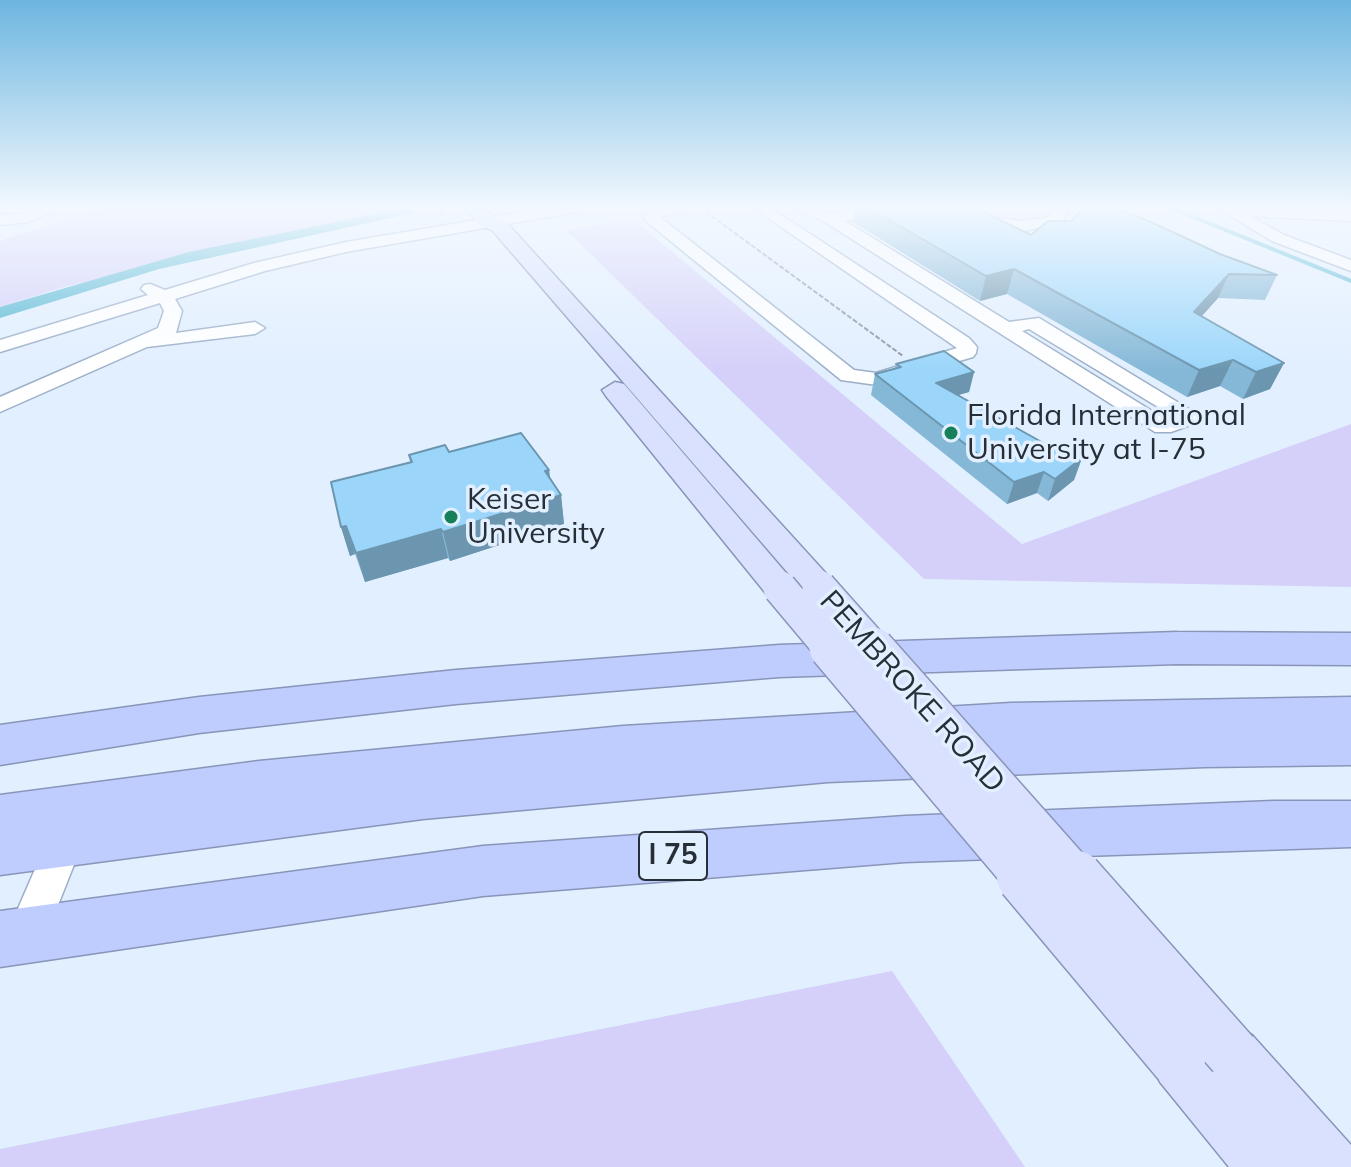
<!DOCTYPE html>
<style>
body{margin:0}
canvas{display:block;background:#e2efff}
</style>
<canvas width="1351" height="1167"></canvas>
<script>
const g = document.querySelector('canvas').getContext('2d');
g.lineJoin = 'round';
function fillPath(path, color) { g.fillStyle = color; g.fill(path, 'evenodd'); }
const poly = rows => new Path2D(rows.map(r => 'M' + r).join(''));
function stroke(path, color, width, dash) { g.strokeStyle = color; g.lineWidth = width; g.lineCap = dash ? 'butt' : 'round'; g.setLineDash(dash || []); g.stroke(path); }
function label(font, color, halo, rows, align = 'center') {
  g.font = font + ' Mulish,sans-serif'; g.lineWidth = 7; g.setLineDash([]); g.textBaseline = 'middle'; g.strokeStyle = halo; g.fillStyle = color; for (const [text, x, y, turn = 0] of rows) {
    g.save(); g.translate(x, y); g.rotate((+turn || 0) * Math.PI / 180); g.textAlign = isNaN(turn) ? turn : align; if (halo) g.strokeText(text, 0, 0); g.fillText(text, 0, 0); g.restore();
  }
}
const green = poly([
 [105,207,419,207,64,287,0,307,0,241],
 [634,220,1022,544,1351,424,1351,587,924,579,566,230],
 [892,971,1025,1167,0,1167,0,1149]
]);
const water = poly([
 [405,208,418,212,159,269,0,318,0,307,189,252]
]);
const stream = poly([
 [1169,207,1351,281]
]);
const path = poly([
 [706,212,903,356],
 [439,216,444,212,440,207]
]);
const minor = poly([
 [40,207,60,207,29,222,0,225,0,215,21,214,40,207],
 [553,207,585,207,577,212,346,252,265,271,175,299,182,311,176,333,255,322,265,328,255,334,147,347,0,412,0,397,158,328,164,311,160,303,0,352,0,340,148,295,141,289,144,285,150,284,165,290,254,263,346,242,553,207],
 [661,207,690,207,688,210,660,217,854,370,876,373,957,348,752,207,769,207,969,338,977,347,976,353,973,357,877,385,841,380,646,221,644,218,651,209,661,207],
 [793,207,813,207,832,214,866,207,892,207,890,210,845,221,1009,322,1039,318,1202,417,1199,422,1171,432,1155,432,825,222,793,207],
 [1029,329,1173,416,1165,419,1022,331,1029,329],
 [931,207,953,207,979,216,1023,221,1050,217,1053,207,1068,207,1063,223,1023,231,971,223,931,207],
 [1216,207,1351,211,1351,221,1250,216,1284,235,1351,260,1351,271,1272,241,1216,207],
 [65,826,78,830,83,842,41,948,27,953,13,948,7,934,52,830,65,826]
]);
const major = poly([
 [465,207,484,207,494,218,506,222,831,579,836,587,831,595,819,599,807,595,492,230,480,226,465,207],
 [615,382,624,384,792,580,797,588,792,596,780,600,768,596,606,396,602,390,615,382],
 [1233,1027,1252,1035,1351,1145,1351,1167,1229,1167,1160,1082,1152,1063,1160,1044,1179,1036,1198,1044,1206,1054,1214,1035,1233,1027]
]);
const highway = poly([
 [1177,632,1351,633,1351,665,1177,664,779,677,456,704,199,733,0,765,0,725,199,697,456,670,779,645,1177,632],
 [1351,697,1351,765,1204,767,828,782,423,819,0,875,0,795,259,761,623,726,1011,703,1351,697],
 [1273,801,1351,801,1351,847,905,862,483,896,0,967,0,911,483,846,905,816,1273,801]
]);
const majorBridgeFar2 = poly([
 [819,587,875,650],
 [780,588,832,650]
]);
const majorBridgeFar1 = poly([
 [830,648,1025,879],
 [873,648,1078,879]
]);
const majorBridge = poly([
 [1023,877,1179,1063],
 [1076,877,1233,1054]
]);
const wall = poly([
 [855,207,973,207,1031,235,1220,254,1277,275,1265,300,1218,298,1202,316,1284,363,1270,389,1243,399,1220,386,1187,397,1007,294,980,301,853,222],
 [896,364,974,372,969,392,958,395,1047,445,1082,458,1074,480,1048,501,1037,493,1007,504,871,395,875,374,895,369],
 [449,452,549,470,550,479,561,495,564,524,450,561,448,558,365,582,355,554,350,556,341,527,410,462,409,455]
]);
const shadedWall = poly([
 [1014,269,1007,294,980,301,986,276],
 [1229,274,1218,298,1183,337,1194,312],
 [1233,360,1220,386,1187,397,1199,370],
 [1284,363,1270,389,1243,399,1256,372],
 [974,372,969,392,931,403,936,383],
 [1082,458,1074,480,1048,501,1055,479],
 [549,470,552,498,561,495,564,524,450,561,443,532,545,471],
 [1044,472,1037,493,1007,504,1014,482],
 [346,526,355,554,350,556,341,527],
 [441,529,448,558,365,582,356,553]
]);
const building = poly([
 [867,207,973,207,1031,235,1048,221,1071,221,1084,207,1109,207,1142,218,1220,254,1277,275,1229,274,1194,312,1284,363,1256,372,1233,360,1199,370,1014,269,986,276,867,207],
 [944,351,974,372,936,383,1047,445,1052,442,1082,458,1055,479,1044,472,1014,482,875,374,901,367,896,364,944,351],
 [521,433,549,470,545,471,561,495,443,532,441,529,356,553,346,526,341,527,331,482,412,462,409,455,445,445,449,452,521,433]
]);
const markers = [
 [951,433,8,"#16805b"],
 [451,517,8,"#16805b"]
];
const shields = [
 [673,856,68]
];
const shieldNames = [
 ["I 75",673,856]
];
const poiNames = [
 ["Florida International",967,416],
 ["University at I-75",967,450],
 ["Keiser",467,500],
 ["University",467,534]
];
const streetNames = [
 ["PEMBROKE ROAD",912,692,48]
];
fillPath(green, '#d5d0f9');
fillPath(water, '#56b8d2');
stroke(stream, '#56b8d2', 4);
stroke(minor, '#9bafc8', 3);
stroke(major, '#8995b8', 3);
stroke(highway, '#8995b8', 3);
stroke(path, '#8b95a2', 2, [5, 2]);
fillPath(minor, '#fff');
fillPath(major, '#d9e1fe');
fillPath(highway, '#bfcdfe');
stroke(majorBridgeFar2, '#8995b8', 36, []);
stroke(majorBridgeFar1, '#8995b8', 44, []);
stroke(majorBridge, '#8995b8', 55, []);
stroke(majorBridgeFar2, '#d9e1fe', 33);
stroke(majorBridgeFar1, '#d9e1fe', 41);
stroke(majorBridge, '#d9e1fe', 52);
fillPath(wall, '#85b8d7');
fillPath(shadedWall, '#6c96af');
fillPath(building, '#9bd6fa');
stroke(building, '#6c96af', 2);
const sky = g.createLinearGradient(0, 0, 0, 370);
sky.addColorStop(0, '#6db6df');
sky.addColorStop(0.56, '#f2f8ff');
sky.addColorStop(1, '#f2f8ff00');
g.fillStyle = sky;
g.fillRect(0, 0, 1351, 370);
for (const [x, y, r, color] of markers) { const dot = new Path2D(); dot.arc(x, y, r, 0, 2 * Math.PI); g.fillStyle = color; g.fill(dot); stroke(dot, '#e2efff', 3); }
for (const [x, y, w] of shields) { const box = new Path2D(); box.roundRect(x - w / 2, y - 24, w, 48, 6); g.fillStyle = '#e2efff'; g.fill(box); stroke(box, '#262e37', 2); }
label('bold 28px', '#262e37', null, shieldNames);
label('30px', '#262e37', '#e2efff', poiNames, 'left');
label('30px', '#262e37', '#e2efff', streetNames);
</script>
